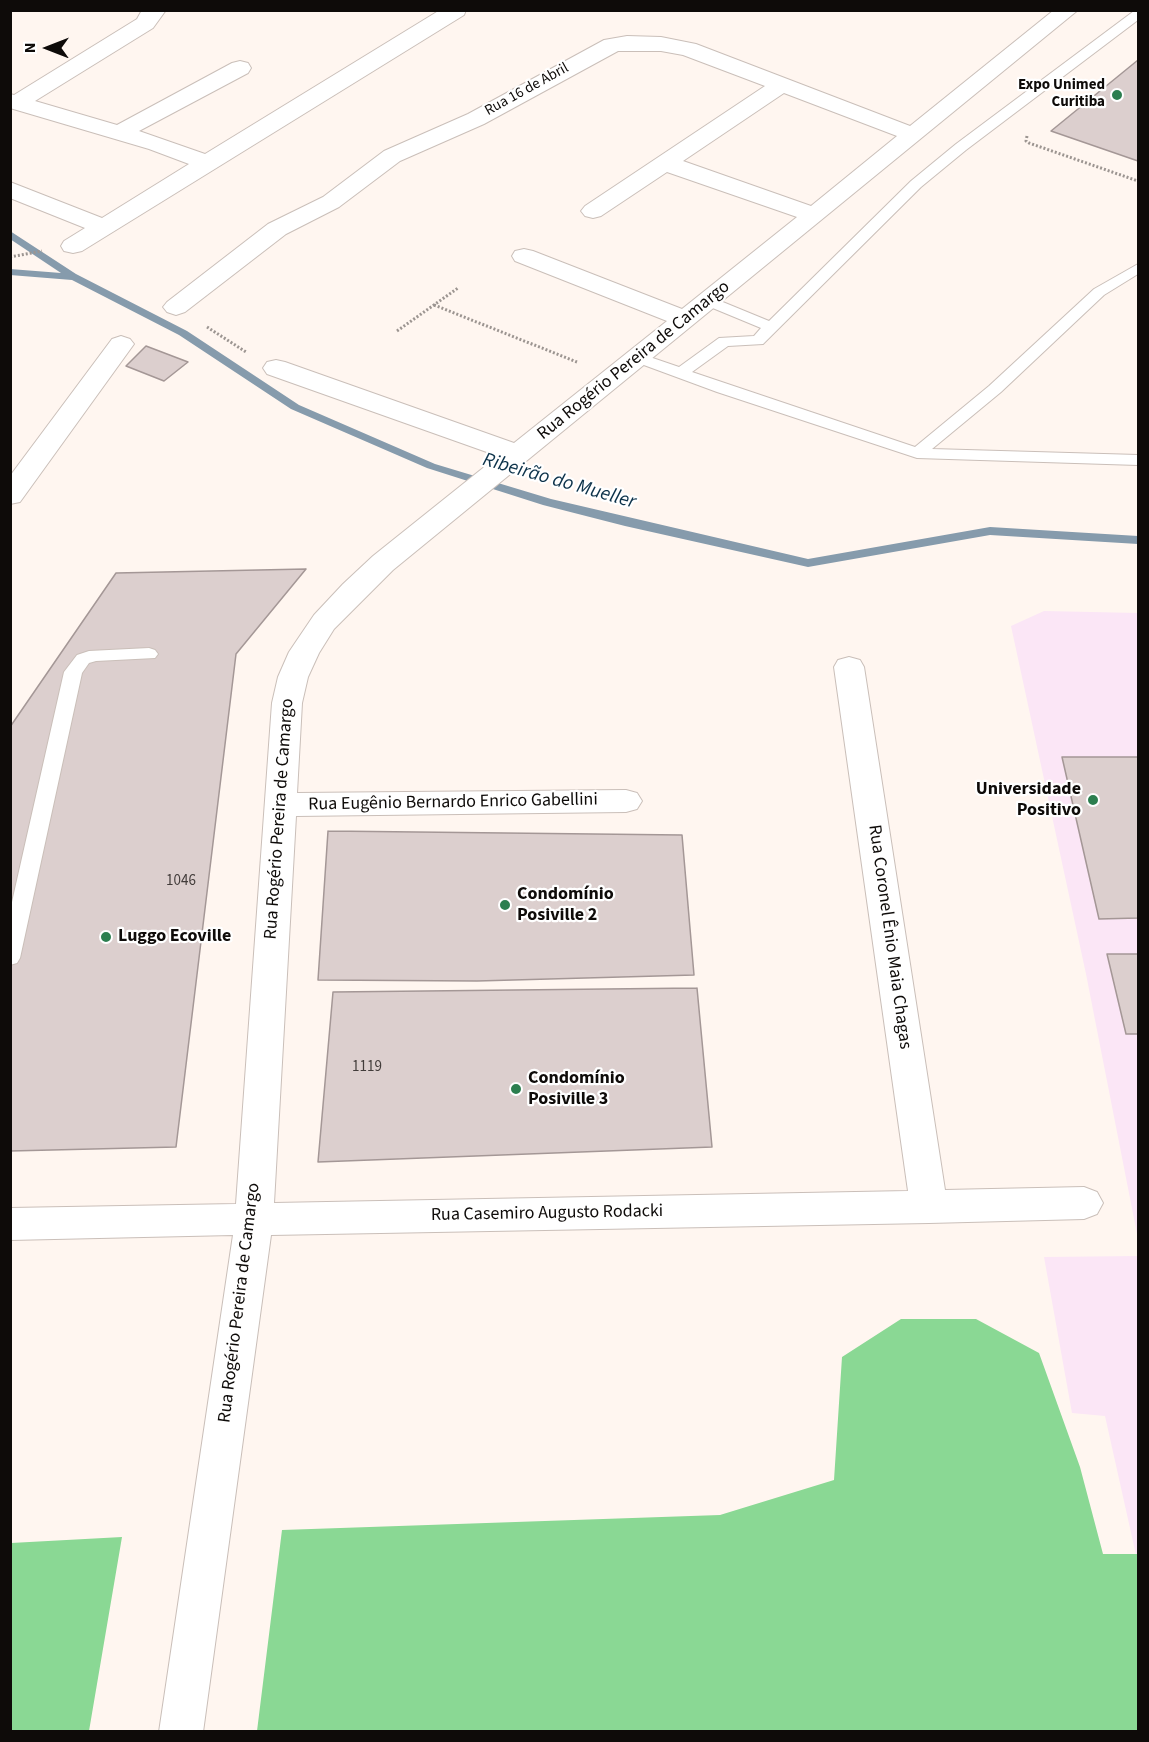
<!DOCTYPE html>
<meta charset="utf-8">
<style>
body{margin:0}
#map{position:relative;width:1149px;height:1742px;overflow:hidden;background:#fff6f0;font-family:"Source Sans 3",sans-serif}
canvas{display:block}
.frame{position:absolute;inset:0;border:12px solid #0e0b09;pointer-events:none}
.north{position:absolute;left:18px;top:18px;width:60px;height:60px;-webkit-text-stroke:4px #fff;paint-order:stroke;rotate:270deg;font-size:16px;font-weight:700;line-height:24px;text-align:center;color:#0e0b09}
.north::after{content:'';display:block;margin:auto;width:21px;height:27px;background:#0e0b09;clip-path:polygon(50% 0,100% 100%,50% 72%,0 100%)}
</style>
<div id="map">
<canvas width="1149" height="1742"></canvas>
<div class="frame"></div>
<div class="north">N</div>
</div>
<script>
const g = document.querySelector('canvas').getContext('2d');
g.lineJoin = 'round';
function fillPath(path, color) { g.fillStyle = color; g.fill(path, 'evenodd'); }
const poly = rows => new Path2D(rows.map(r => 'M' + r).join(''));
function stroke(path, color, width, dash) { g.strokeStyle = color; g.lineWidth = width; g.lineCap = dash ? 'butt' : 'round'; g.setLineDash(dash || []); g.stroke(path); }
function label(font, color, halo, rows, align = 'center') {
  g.font = font + ' "Source Sans 3",sans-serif'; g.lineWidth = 4.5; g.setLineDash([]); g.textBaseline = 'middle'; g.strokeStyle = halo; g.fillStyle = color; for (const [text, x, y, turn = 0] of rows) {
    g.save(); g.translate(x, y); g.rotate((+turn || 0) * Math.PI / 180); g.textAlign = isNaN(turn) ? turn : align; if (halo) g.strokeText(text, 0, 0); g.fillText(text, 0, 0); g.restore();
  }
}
const education = poly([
 [1044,611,1138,613,1138,1239,1086,974,1011,626],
 [1138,1256,1138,1564,1105,1416,1072,1413,1044,1257]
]);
const forest = poly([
 [901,1319,976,1319,1039,1353,1080,1467,1103,1554,1138,1554,1138,1731,257,1731,282,1530,720,1515,834,1480,842,1357],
 [122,1537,89,1731,11,1731,11,1543]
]);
const stream = poly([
 [10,231,76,274,187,331,299,405,435,464,551,499,808,559,990,527,1138,536,1138,544,990,535,808,567,625,526,543,505,427,468,291,409,179,335,72,280,10,275,10,269,61,273,10,239,10,231]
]);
const building = poly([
 [1138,60,1138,161,1051,131,1138,60],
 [146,346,188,362,164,381,126,366,146,346],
 [306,569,236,654,176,1147,10,1151,10,727,116,573,306,569],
 [1062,757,1138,757,1138,918,1099,919,1062,757],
 [328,831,682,835,694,975,477,981,318,980,328,831],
 [1107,954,1138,954,1138,1034,1126,1034,1107,954],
 [697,988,712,1147,318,1162,333,992,697,988]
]);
const path = poly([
 [1027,136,1026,141,1029,143,1138,181],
 [10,257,42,251],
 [434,305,577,362],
 [207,327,246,352],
 [397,331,458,288]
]);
const lane = poly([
 [1138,10,1138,20,966,150,921,187,763,344,728,346,692,372,915,447,989,386,1094,289,1138,264,1138,274,1104,295,1001,392,932,449,1138,455,1138,465,917,458,717,392,633,361,630,358,638,353,679,367,719,338,754,336,761,328,703,304,701,301,703,298,713,298,769,321,911,181,956,144,1134,11,1138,10],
 [149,648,155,650,158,654,155,658,96,661,89,663,82,673,20,958,17,963,10,965,10,911,64,672,77,655,89,651,149,648]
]);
const street = poly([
 [142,10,166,10,153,28,35,101,117,125,232,63,240,61,248,63,251,68,248,73,139,131,205,154,440,10,466,10,464,15,82,251,73,253,64,251,61,246,64,241,85,228,10,198,10,182,102,218,189,164,149,149,10,108,10,94,14,95,137,19,142,10],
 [1054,10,1078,10,393,570,334,629,319,653,308,677,302,703,297,793,626,790,637,793,642,801,637,809,626,812,296,816,274,1203,908,1191,834,667,838,660,849,657,860,660,864,667,945,1190,1084,1187,1097,1192,1103,1203,1097,1214,1084,1219,929,1223,271,1235,203,1732,159,1732,233,1235,10,1240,10,1208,236,1204,272,703,278,677,289,652,314,615,343,584,373,556,498,456,267,374,263,368,267,362,276,360,285,362,514,443,667,321,515,261,512,256,515,251,524,249,533,251,682,309,797,217,667,172,601,216,593,218,585,216,581,211,585,206,765,86,683,55,661,51,618,51,484,124,400,161,339,207,286,234,185,312,176,315,167,312,163,307,167,302,268,224,323,197,384,151,468,114,604,40,627,36,661,37,696,44,910,126,1054,10],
 [784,93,897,136,811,206,683,161,784,93],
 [121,336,130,339,134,344,20,502,10,504,10,476,112,339,121,336]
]);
const markers = [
 [1117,95,6,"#2c7e4f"],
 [1093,800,6,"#2c7e4f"],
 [505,905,6,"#2c7e4f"],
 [106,937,6,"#2c7e4f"],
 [516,1089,6,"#2c7e4f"]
];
const farPoinames = [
 ["Expo Unimed",1105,86],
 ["Curitiba",1105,103]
];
const farStreetnames = [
 ["Rua 16 de Abril",527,90,-29]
];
const numberNames = [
 ["1046",181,882],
 ["1119",367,1068]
];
const streetNames = [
 ["Rua Rogério Pereira de Camargo",634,361,-39],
 ["Rua Eugênio Bernardo Enrico Gabellini",453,803,-1],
 ["Rua Rogério Pereira de Camargo",280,819,-86],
 ["Rua Coronel Ênio Maia Chagas",889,937,82],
 ["Rua Casemiro Augusto Rodacki",547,1214,-1],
 ["Rua Rogério Pereira de Camargo",240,1303,-83]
];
const poiNames = [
 ["Universidade",1081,790,"right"],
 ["Positivo",1081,811,"right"],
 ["Condomínio",517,895],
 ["Posiville 2",517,916],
 ["Luggo Ecoville",118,937],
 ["Condomínio",528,1079],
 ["Posiville 3",528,1100]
];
const waterNames = [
 ["Ribeirão do Mueller",559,482,16]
];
fillPath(education, '#fbe6f6');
fillPath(forest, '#8ad894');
fillPath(stream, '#869bac');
fillPath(building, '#dccfce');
stroke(building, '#a49796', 1.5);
stroke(lane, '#cabfb9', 2);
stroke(street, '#cabfb9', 2);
stroke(path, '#9c9591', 3, [2, 2]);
fillPath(lane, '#fff');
fillPath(street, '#fff');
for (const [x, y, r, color] of markers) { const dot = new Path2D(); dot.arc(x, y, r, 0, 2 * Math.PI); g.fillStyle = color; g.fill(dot); stroke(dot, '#fff', 2); }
label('bold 15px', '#0e0b09', '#fff', farPoinames, 'right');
label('15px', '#0e0b09', '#fff', farStreetnames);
label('15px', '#423c3a', null, numberNames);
label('18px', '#0e0b09', '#fff', streetNames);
label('bold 18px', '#0e0b09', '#fff', poiNames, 'left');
label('italic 20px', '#0c324a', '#fff', waterNames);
</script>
